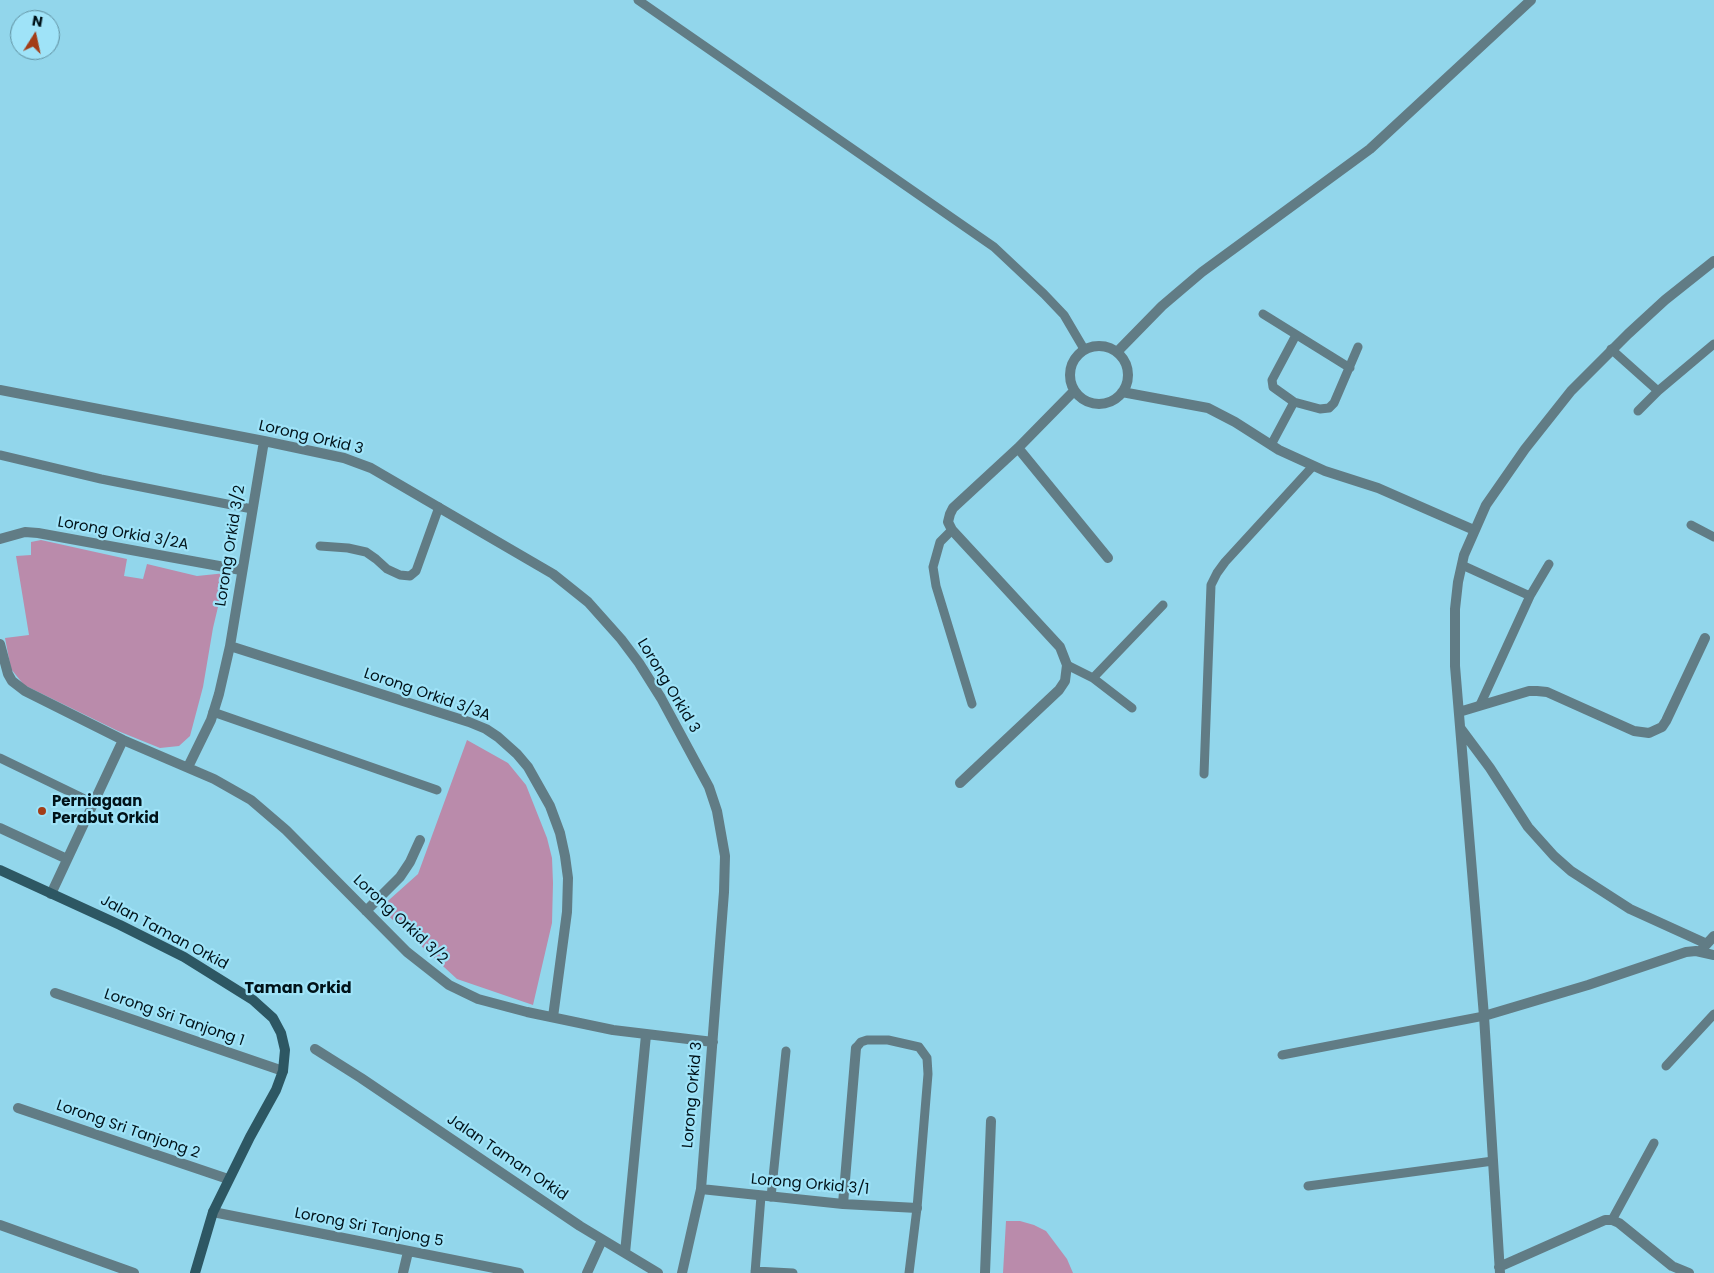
<!DOCTYPE html>
<style>
body{margin:0}
#map{position:relative;width:1714px;height:1273px;overflow:hidden;background:#92d6eb;font-family:Poppins,sans-serif}
canvas{display:block}
.north{position:absolute;left:10px;top:10px;width:50px;height:50px;box-sizing:border-box;background:#9fe3f8;border:1px solid #5f8f9f;border-radius:50%;rotate:10deg;font-size:14px;font-weight:700;line-height:20px;text-align:center;color:#001219}
.north::after{content:'';display:block;margin:auto;width:18px;height:22px;background:#a33d17;clip-path:polygon(50% 0,100% 100%,50% 72%,0 100%)}
</style>
<div id="map">
<canvas width="1714" height="1273"></canvas>
<div class="north">N</div>
</div>
<script>
const g = document.querySelector('canvas').getContext('2d');
g.lineJoin = 'round';
function fillPath(path, color) { g.fillStyle = color; g.fill(path, 'evenodd'); }
const poly = rows => new Path2D(rows.map(r => 'M' + r).join(''));
function stroke(path, color, width, dash) { g.strokeStyle = color; g.lineWidth = width; g.lineCap = dash ? 'butt' : 'round'; g.setLineDash(dash || []); g.stroke(path); }
function label(font, color, halo, rows, align = 'center') {
  g.font = font + ' Poppins,sans-serif'; g.lineWidth = 4.5; g.setLineDash([]); g.textBaseline = 'middle'; g.strokeStyle = halo; g.fillStyle = color; for (const [text, x, y, turn = 0] of rows) {
    g.save(); g.translate(x, y); g.rotate((+turn || 0) * Math.PI / 180); g.textAlign = isNaN(turn) ? turn : align; if (halo) g.strokeText(text, 0, 0); g.fillText(text, 0, 0); g.restore();
  }
}
const green = poly([
 [41,540,127,559,124,576,143,579,147,564,197,576,226,573,213,628,203,687,190,736,179,746,160,748,118,731,24,685,11,669,5,638,29,635,16,556,31,555,31,542],
 [467,740,508,763,526,785,547,838,552,858,553,883,552,923,533,1005,457,979,380,908,418,874],
 [1006,1221,1020,1221,1034,1225,1046,1231,1067,1259,1073,1273,1003,1273]
]);
const lane = poly([
 [638,0,994,247,1044,294,1064,315,1084,349],
 [1263,314,1350,368],
 [1296,335,1272,380,1273,387,1294,402,1320,409,1329,408,1334,403,1358,347],
 [1611,349,1658,391],
 [1638,411,1658,391,1714,344],
 [1271,445,1294,402],
 [0,455,101,479,252,509],
 [1691,525,1714,537],
 [952,530,940,542,933,567,936,586,972,704],
 [320,546,348,548,366,552,376,559,387,569,400,575,410,576,416,571,439,507],
 [1462,565,1530,596],
 [1067,665,1093,678,1132,708],
 [1093,678,1163,605],
 [1480,705,1530,596,1549,564],
 [213,712,437,790],
 [0,758,93,803],
 [1204,774,1211,585,1217,573,1225,562,1313,466],
 [856,1048,861,1042,867,1040,888,1040,919,1047,927,1058,928,1074,917,1208,909,1273],
 [1282,1055,1484,1016],
 [1666,1066,1714,1014],
 [1308,1186,1493,1161],
 [771,1197,786,1051],
 [1612,1220,1654,1143],
 [755,1271,793,1273],
 [755,1273,761,1196]
]);
const street = poly([
 '1070 375a29 29 0 1 1 58 0a29 29 0 1 1-58 0Z',
 [1117,352,1162,306,1202,272,1370,149,1531,0],
 [0,390,264,441,344,458,371,468,553,574,588,602,621,639,639,663,661,698,709,787,717,811,725,856,724,892,701,1189,682,1273],
 [1122,392,1208,408,1235,422,1279,450,1325,471,1378,488,1474,530],
 [1018,448,1108,558],
 [0,539,25,532,38,533,241,570],
 [0,644,8,674,12,681,25,691,123,740,214,779,251,800,286,830,407,952,449,985,478,999,527,1012,613,1030,713,1042],
 [230,646,469,722,486,729,498,737,517,754,528,767,550,806,560,833,565,856,568,878,567,912,553,1017],
 [1459,712,1529,691,1537,691,1547,692,1634,731,1649,733,1662,727,1666,721,1705,638],
 [1461,729,1490,768,1528,827,1554,856,1571,871,1630,909,1707,944],
 [188,767,211,720,219,694,230,646,264,441],
 [960,783,1059,690,1065,681,1067,665,1060,647,952,530,948,522,950,514,953,508,1018,448,1074,391],
 [0,828,67,859],
 [51,894,123,740],
 [366,911,400,877,410,862,420,840],
 [1703,948,1714,936],
 [55,993,283,1071],
 [1484,1016,1588,985,1686,952,1696,951,1714,955],
 [315,1049,361,1078,580,1226,658,1273],
 [18,1108,228,1179],
 [701,1189,843,1204,917,1208],
 [843,1204,856,1048],
 [213,1212,519,1273],
 [0,1225,134,1273],
 [625,1253,646,1035],
 [1499,1267,1605,1220,1612,1220,1619,1223,1672,1266,1689,1273],
 [403,1273,408,1252],
 [587,1273,602,1240],
 [985,1273,991,1121],
 [1500,1273,1484,1016,1455,666,1455,609,1458,582,1464,555,1486,505,1525,449,1571,391,1628,334,1665,300,1714,261]
]);
const secondary = poly([
 [0,870,120,925,184,957,253,1000,273,1018,281,1033,285,1050,283,1071,276,1090,250,1137,213,1212,195,1273]
]);
const markers = [
 [42,811,5,"#a33d17"]
];
const streetNames = [
 ["Lorong Orkid 3",311,438,13],
 ["Lorong Orkid 3/2A",123,534,10],
 ["Lorong Orkid 3/2",231,546,-81],
 ["Lorong Orkid 3",668,686,59],
 ["Lorong Orkid 3/3A",427,695,19],
 ["Lorong Orkid 3/2",400,920,43],
 ["Jalan Taman Orkid",164,933,28],
 ["Lorong Sri Tanjong 1",174,1018,19],
 ["Lorong Orkid 3",693,1095,-85],
 ["Lorong Sri Tanjong 2",128,1130,19],
 ["Jalan Taman Orkid",507,1158,34],
 ["Lorong Orkid 3/1",810,1185,5],
 ["Lorong Sri Tanjong 5",369,1228,11]
];
const poiNames = [
 ["Perniagaan",52,802],
 ["Perabut Orkid",52,819]
];
const neighbourhoodNames = [
 ["Taman Orkid",298,989]
];
fillPath(green, '#ba8bab');
stroke(lane, '#617c85', 9);
stroke(street, '#617c85', 10);
stroke(secondary, '#2d5763', 10);
for (const [x, y, r, color] of markers) { const dot = new Path2D(); dot.arc(x, y, r, 0, 2 * Math.PI); g.fillStyle = color; g.fill(dot); stroke(dot, '#9fe3f8', 2); }
label('15px', '#001219', '#9fe3f8', streetNames);
label('bold 15px', '#001219', '#9fe3f8', poiNames, 'left');
label('bold 16px', '#001219', '#9fe3f8', neighbourhoodNames);
</script>
